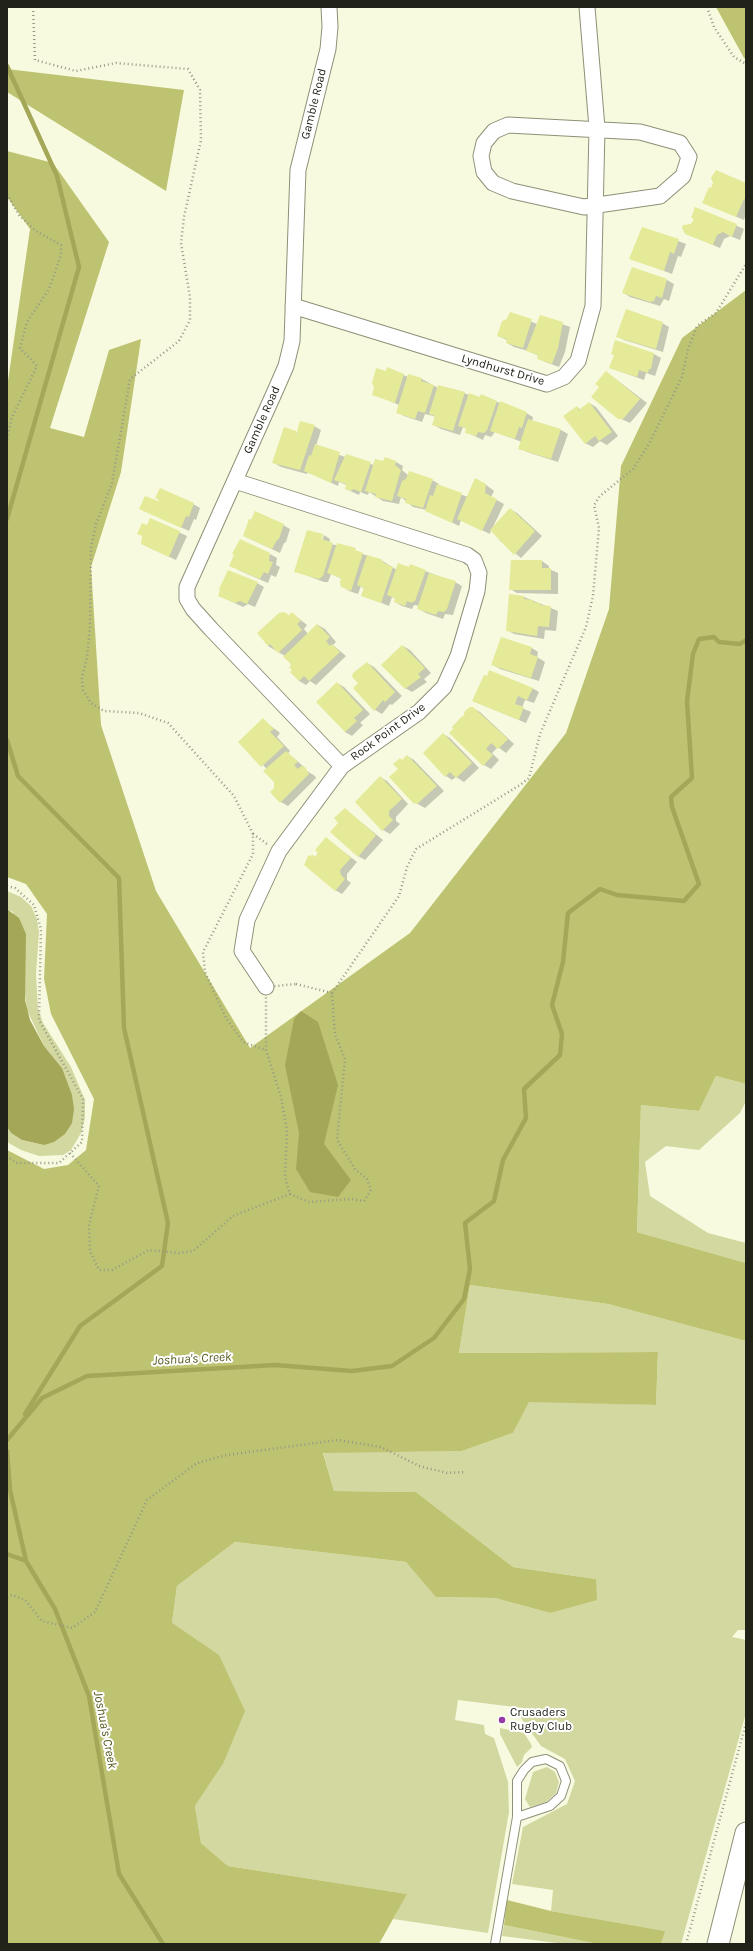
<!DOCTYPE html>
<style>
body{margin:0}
#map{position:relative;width:753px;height:1951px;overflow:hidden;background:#f7fadf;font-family:Karla,sans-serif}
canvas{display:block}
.frame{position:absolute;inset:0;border:8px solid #212218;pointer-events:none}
</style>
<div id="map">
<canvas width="753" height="1951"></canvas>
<div class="frame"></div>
</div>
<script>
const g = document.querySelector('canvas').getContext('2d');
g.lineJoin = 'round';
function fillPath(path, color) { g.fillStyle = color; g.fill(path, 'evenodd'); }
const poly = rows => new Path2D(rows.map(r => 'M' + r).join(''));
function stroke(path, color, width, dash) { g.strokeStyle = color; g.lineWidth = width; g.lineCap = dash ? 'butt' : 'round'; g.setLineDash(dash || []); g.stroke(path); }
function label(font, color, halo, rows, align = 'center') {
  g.font = font + ' Karla,sans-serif'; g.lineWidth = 4; g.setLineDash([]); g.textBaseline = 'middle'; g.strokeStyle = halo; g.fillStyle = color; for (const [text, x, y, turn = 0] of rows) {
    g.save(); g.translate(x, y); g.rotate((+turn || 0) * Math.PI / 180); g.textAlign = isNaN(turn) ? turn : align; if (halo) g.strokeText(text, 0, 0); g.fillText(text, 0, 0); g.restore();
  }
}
const green = poly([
 [7,891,21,897,31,906,37,919,39,932,36,974,38,1008,43,1023,71,1067,85,1100,85,1118,81,1133,71,1150,63,1155,39,1156,21,1150,7,1142,7,1127,11,1133,22,1140,44,1145,62,1068,44,1046,27,1010,13,912,7,909],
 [716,1076,746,1084,746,1101,740,1113,699,1150,666,1146,645,1162,650,1196,708,1233,746,1243,746,1263,637,1232,641,1105,699,1111],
 [470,1285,608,1304,746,1341,746,1630,738,1630,732,1637,746,1640,746,1713,681,1944,661,1944,664,1931,551,1911,553,1890,512,1884,523,1827,567,1804,575,1781,565,1759,541,1746,521,1718,523,1708,458,1700,455,1720,484,1725,485,1734,494,1738,508,1782,509,1812,488,1933,393,1919,406,1894,228,1866,201,1843,195,1806,223,1764,172,1623,177,1586,235,1542,406,1562,439,1597,495,1598,550,1613,596,1579,513,1567,416,1492,334,1491,323,1452,462,1451,513,1433,529,1401,656,1405,658,1352,459,1353],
 [500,1728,524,1733,531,1744,532,1747,524,1755,522,1762,517,1767,500,1734],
 [547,1767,555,1772,559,1782,556,1793,546,1802,530,1807,525,1799,533,1772],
 [504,1925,598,1944,565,1944,502,1936]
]);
const forest = poly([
 [716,7,746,7,746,59,744,58],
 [7,69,184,90,166,191,7,92],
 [7,151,53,163,109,242,50,428,84,437,109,350,141,339,121,472,91,567,101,725,156,891,250,1048,410,933,566,733,609,609,621,466,682,338,746,290,746,1084,716,1076,699,1111,641,1105,637,1232,746,1263,746,1341,608,1304,470,1285,459,1353,658,1352,656,1405,529,1402,513,1433,462,1451,323,1453,334,1491,416,1492,513,1567,596,1579,597,1600,550,1613,495,1598,436,1597,406,1562,235,1542,177,1586,172,1623,219,1655,245,1711,223,1764,195,1806,201,1843,228,1866,407,1894,379,1944,7,1944,7,1150,44,1169,68,1165,86,1150,94,1099,51,1014,44,979,47,914,26,884,7,877,7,388,30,229,7,197],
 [507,1900,551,1911,665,1931,661,1944,598,1944,504,1925]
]);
const water = poly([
 [7,909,19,918,26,934,25,1000,30,1020,44,1046,62,1068,72,1095,74,1109,72,1123,65,1134,54,1142,44,1145,22,1140,11,1133,7,1127],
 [301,1011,318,1022,338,1085,324,1144,351,1180,338,1197,310,1192,296,1169,299,1133,285,1065,294,1019]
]);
const shadow = poly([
 [746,184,746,214,744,220,703,202,711,189],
 [696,208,744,229,740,240,730,236,724,239,720,248,685,233,695,219],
 [643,228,686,244,681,257,678,256,672,274,630,258],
 [667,280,674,284,669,301,664,299,660,306,630,297,624,293],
 [510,313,537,324,540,316,570,327,565,352,559,367,545,362,538,358,539,356,528,351,514,347,507,343,507,340,498,336],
 [662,323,669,327,663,352,624,340,617,336],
 [654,354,661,358,655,376,646,373,644,380,610,368],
 [388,368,408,377,422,379,438,388,454,389,469,395,497,402,526,413,533,417,532,422,561,430,568,434,558,462,527,452,520,448,522,442,495,432,491,437,485,435,483,440,466,432,467,429,463,427,460,435,441,429,434,425,436,417,433,416,425,414,422,422,404,416,397,412,399,405,373,394],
 [613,377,647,403,630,423,619,418],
 [589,403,596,407,618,436,607,445,600,441,593,447,585,443,577,407,581,410],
 [314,426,321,430,316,446,345,457,374,465,384,463,385,458,396,462,403,466,402,470,408,475,432,480,439,484,438,486,468,497,485,484,494,491,491,497,504,504,493,527,510,509,517,513,542,536,521,558,499,540,501,539,491,530,490,534,461,520,459,526,427,510,413,507,401,497,399,504,383,501,369,492,368,495,360,492,359,495,346,489,347,485,339,482,338,486,308,472,307,474,281,467,274,463,295,432,297,433],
 [158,503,193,504,200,508,196,520,194,519,189,531,147,512],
 [150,519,187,536,176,560,150,548,147,527],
 [253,519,283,525,290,529,286,542,284,543,280,553,244,536,250,520],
 [308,531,324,535,322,535,321,545,324,535,330,539,329,543,381,560,397,570,425,571,455,582,462,586,453,615,445,614,443,619,426,613,419,609,420,606,414,605,412,609,402,606,395,602,396,599,392,597,389,606,362,595,364,589,361,586,358,594,349,591,342,586,342,579,331,574,328,582,324,582,295,571],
 [270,554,277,558,276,565,280,567,276,577,271,575,268,583,238,570],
 [512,561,542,561,549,566,549,569,558,573,558,594,517,593,510,589],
 [257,583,264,587,255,607,248,604,243,607,226,599],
 [524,597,558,611,556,631,545,630,544,639,514,634,507,630],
 [292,613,307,625,304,629,308,634,318,625,325,629,336,642,333,645,346,656,316,685,310,681,306,685,299,681,292,672,294,670,292,666,285,656,268,646],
 [403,646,410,650,431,673,424,679,427,682,412,692,405,688],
 [532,648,538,652,537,657,545,662,539,681,500,669,493,665],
 [367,663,374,667,402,696,392,705,390,704,382,714,375,710,359,683],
 [487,677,532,688,539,692,534,703,525,700,522,708,531,712,526,723,473,701],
 [337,683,344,687,370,714,360,723,363,725,352,736,345,732],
 [473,708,480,712,514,744,506,753,498,747,492,753,499,760,491,769,484,765],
 [263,720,280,733,277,737,290,751,288,753,304,767,302,768,315,776,316,778,288,806,281,802,275,788,275,782,267,769,239,742],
 [443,734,450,738,479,768,464,782,456,777,452,780,446,776],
 [407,756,414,760,444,791,425,808,414,802,399,769,402,761],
 [380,777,387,781,408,804,396,817,396,821,400,824,390,834,383,830],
 [345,809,383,840,365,860,358,856,339,823],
 [326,838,357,862,347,874,347,880,351,883,342,894,335,890,315,858]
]);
const stream = poly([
 [7,66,57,176,79,267,7,519],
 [7,740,18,776,119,878,124,1028,168,1223,162,1266,80,1326,25,1414],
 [7,1440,42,1398,87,1376,275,1365,352,1371,392,1366,434,1338,464,1299,470,1269,465,1223,494,1201,503,1160,526,1118,524,1089,560,1055,562,1034,552,1005,563,962,568,913,600,889,617,895,684,901,699,884,672,807,671,797,692,778,687,701,693,654,699,639,714,637,719,642,740,644,746,640],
 [7,1451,10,1490,26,1561,55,1609,89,1696,119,1874,163,1944],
 [7,1554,26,1561]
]);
const building = poly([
 [716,170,746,183,746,200,744,199,736,217,702,203,709,187,711,188,713,183,711,178],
 [695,207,737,224,732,237,723,232,717,235,713,245,685,234,682,228,683,225,691,224,694,219,691,218],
 [642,227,679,239,674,254,670,252,664,271,629,259],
 [632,267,667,279,662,298,656,296,654,301,650,302,622,293],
 [626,309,663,322,656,349,616,337],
 [510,312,532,319,523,348,506,343,507,339,497,336,502,321,507,319],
 [540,315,563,322,558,348,552,364,537,359,538,355,526,351],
 [615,340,654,353,651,369,649,369,648,373,639,370,637,377,609,368,614,355,611,354],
 [387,367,404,374,395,403,372,395,374,387,372,383,376,368,386,371],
 [606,371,640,399,623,419,618,419,591,397,599,387,595,384],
 [408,374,422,378,421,381,434,385,425,413,418,411,415,419,396,413],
 [438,385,465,392,453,431,432,425,435,416,429,414],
 [469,393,480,397,481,394,497,401,487,430,484,433,478,432,476,436,465,433,466,428,458,426],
 [500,401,527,412,522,428,519,427,515,439,490,431],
 [589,402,612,432,599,441,595,436,585,444,563,416,577,406,579,410],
 [528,419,561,429,551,459,518,449],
 [300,421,315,425,300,470,272,463,284,427,296,431,296,435],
 [315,444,340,452,331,483,304,471,309,455,311,456],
 [346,454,371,462,361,492,353,489,352,491,345,489,346,484,334,480],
 [385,457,396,461,395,465,401,470,392,501,375,497,376,494,365,491,375,459,383,461],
 [409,471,433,479,423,508,405,503,406,499,397,496,402,481,406,479],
 [475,478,486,484,485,493,497,499,482,531,457,519],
 [437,484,462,493,452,523,425,511,430,495,433,496],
 [160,488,194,503,189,517,186,516,181,528,139,509,145,496,158,501,159,500,155,498],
 [510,508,535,531,514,555,490,530],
 [255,511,284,524,279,539,277,540,272,549,243,536,249,519,251,520],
 [150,518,180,531,169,557,141,544,142,536,137,534,142,523,147,525],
 [307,530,323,534,322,539,333,543,323,576,319,579,294,572],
 [240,539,270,553,269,561,273,562,268,574,264,572,260,579,229,566,234,555,232,554],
 [337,543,356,548,355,550,363,553,351,591,341,587,340,582,341,578,327,573],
 [367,555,381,559,384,563,393,567,381,603,361,596,364,588,357,585],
 [511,560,542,560,542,568,551,568,551,590,509,590],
 [398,563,409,567,410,564,426,570,415,601,411,603,407,601,405,606,394,602,395,598,387,595],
 [228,570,258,582,247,604,240,601,235,603,218,596,220,590,219,589],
 [429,573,456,581,447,609,444,612,438,611,436,615,417,609],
 [509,594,524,596,524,599,533,600,533,602,540,603,540,605,551,606,549,627,538,626,537,636,506,631],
 [284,612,289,615,292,612,301,621,297,624,302,630,278,653,270,644,268,646,257,633,279,613],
 [317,624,330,637,326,641,330,646,332,644,340,652,309,681,304,676,299,681,290,672,292,670,289,667,291,666,290,663,283,657],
 [501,637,532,647,530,654,538,657,531,678,491,665],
 [402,645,425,668,418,674,421,677,405,689,381,665],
 [367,662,395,692,385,702,383,700,374,711,353,688,358,683,352,677,353,673],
 [489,670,533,688,527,700,518,696,515,704,524,707,519,720,472,701,484,675,487,676],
 [337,682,363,710,354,718,357,721,345,732,316,702],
 [470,707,473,707,508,739,498,749,491,743,486,749,493,755,483,766,449,733,453,729,452,727,462,716,463,717,465,711],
 [263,718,274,729,270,732,284,746,261,767,238,742],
 [443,733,472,763,456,778,450,772,445,777,423,753],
 [286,751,298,762,294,765,298,769,301,766,305,767,309,774,280,803,270,792,274,788,274,782,263,771],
 [407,755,437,786,417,804,413,803,389,777,398,769,393,764,400,758,402,760],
 [380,776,402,799,389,811,389,816,393,820,382,831,355,802],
 [345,808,376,835,358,857,330,832,338,823,334,818],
 [326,837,351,858,340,870,341,875,345,879,335,891,304,865,308,856,313,855,315,857,318,853,315,850]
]);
const path = poly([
 [33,7,35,60,76,71,116,63,188,69,200,90,201,140,184,217,181,243,190,297,190,320,179,341,130,379,112,483,96,524,91,547,90,627,87,657,82,678,83,690,91,703,104,711,139,713,168,723,234,796,253,834,253,854,203,952,205,972,226,1018,243,1042,266,1050],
 [707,7,714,27,734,57,746,64],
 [7,194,19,215,36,231,61,245,61,255,49,289,27,322,20,348,37,366,12,417,7,439],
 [253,834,267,844],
 [7,886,15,888,34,905,41,929,39,1020,83,1099,82,1142,59,1163,16,1163,7,1156],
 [296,984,332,993,335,1034,345,1059,337,1140,355,1169,367,1179,371,1190,364,1201,351,1199,309,1202,290,1194,285,1177,287,1130,281,1097,266,1050,266,987,296,984],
 [332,993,399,896,407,867,416,849,520,785,529,778,540,734,586,627,593,596,599,528,594,505,600,496,633,469,649,444,682,377,688,350,697,326,716,313,746,264],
 [70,1153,99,1186,89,1225,90,1251,99,1270,112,1270,149,1250,179,1253,193,1251,233,1216,290,1194],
 [7,1597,12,1595,25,1600,42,1621,72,1628,95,1612,147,1500,197,1463,227,1455,338,1440,381,1447,419,1466,447,1473,466,1472],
 [686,1944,746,1723]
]);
const service = poly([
 [495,1944,517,1817,517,1781,524,1770,532,1762,546,1759,560,1766,566,1781,561,1796,550,1806,517,1817]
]);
const minor = poly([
 [329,7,330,27,328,49,298,170,292,341,286,366,276,389,187,587,187,599,193,609,211,629,342,766],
 [508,125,640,132,680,143,689,157,683,176,660,196,584,207,512,191,493,183,484,172,481,156,484,143,494,131,508,125],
 [293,306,547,384,564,377,578,361,593,306,597,128,587,7],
 [235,481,467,555,474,560,479,573,477,591,458,656,444,687,419,712,342,766,279,851,247,920,242,951,266,987]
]);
const secondary = poly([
 [718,1944,746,1833]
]);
const markers = [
 [502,1720,4,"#9539a4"]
];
const streetNames = [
 ["Gamble Road",314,104,-76],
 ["Lyndhurst Drive",503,370,16],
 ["Gamble Road",262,420,-66],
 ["Rock Point Drive",388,732,-36]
];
const poiNames = [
 ["Crusaders",510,1713],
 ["Rugby Club",510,1727]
];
const waterNames = [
 ["Joshua's Creek",192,1359,-3],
 ["Joshua's Creek",105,1730,79]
];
fillPath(green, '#d3d8a0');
fillPath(forest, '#bec372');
fillPath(water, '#a3a757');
fillPath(shadow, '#0003');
stroke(stream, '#a3a757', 4.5);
fillPath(building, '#e4ea98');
stroke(service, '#8e9077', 10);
stroke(minor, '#8e9077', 17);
stroke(secondary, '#8e9077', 23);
stroke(path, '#969885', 2.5, [1, 3]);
stroke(service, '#fff', 8);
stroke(minor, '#fff', 15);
stroke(secondary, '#fff', 21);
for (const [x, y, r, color] of markers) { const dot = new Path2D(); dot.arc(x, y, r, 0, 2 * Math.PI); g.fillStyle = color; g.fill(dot); stroke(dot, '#fff', 1.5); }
label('12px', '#212218', '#fff', streetNames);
label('12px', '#212218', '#fff', poiNames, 'left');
label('italic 13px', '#575a1f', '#fff', waterNames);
</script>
